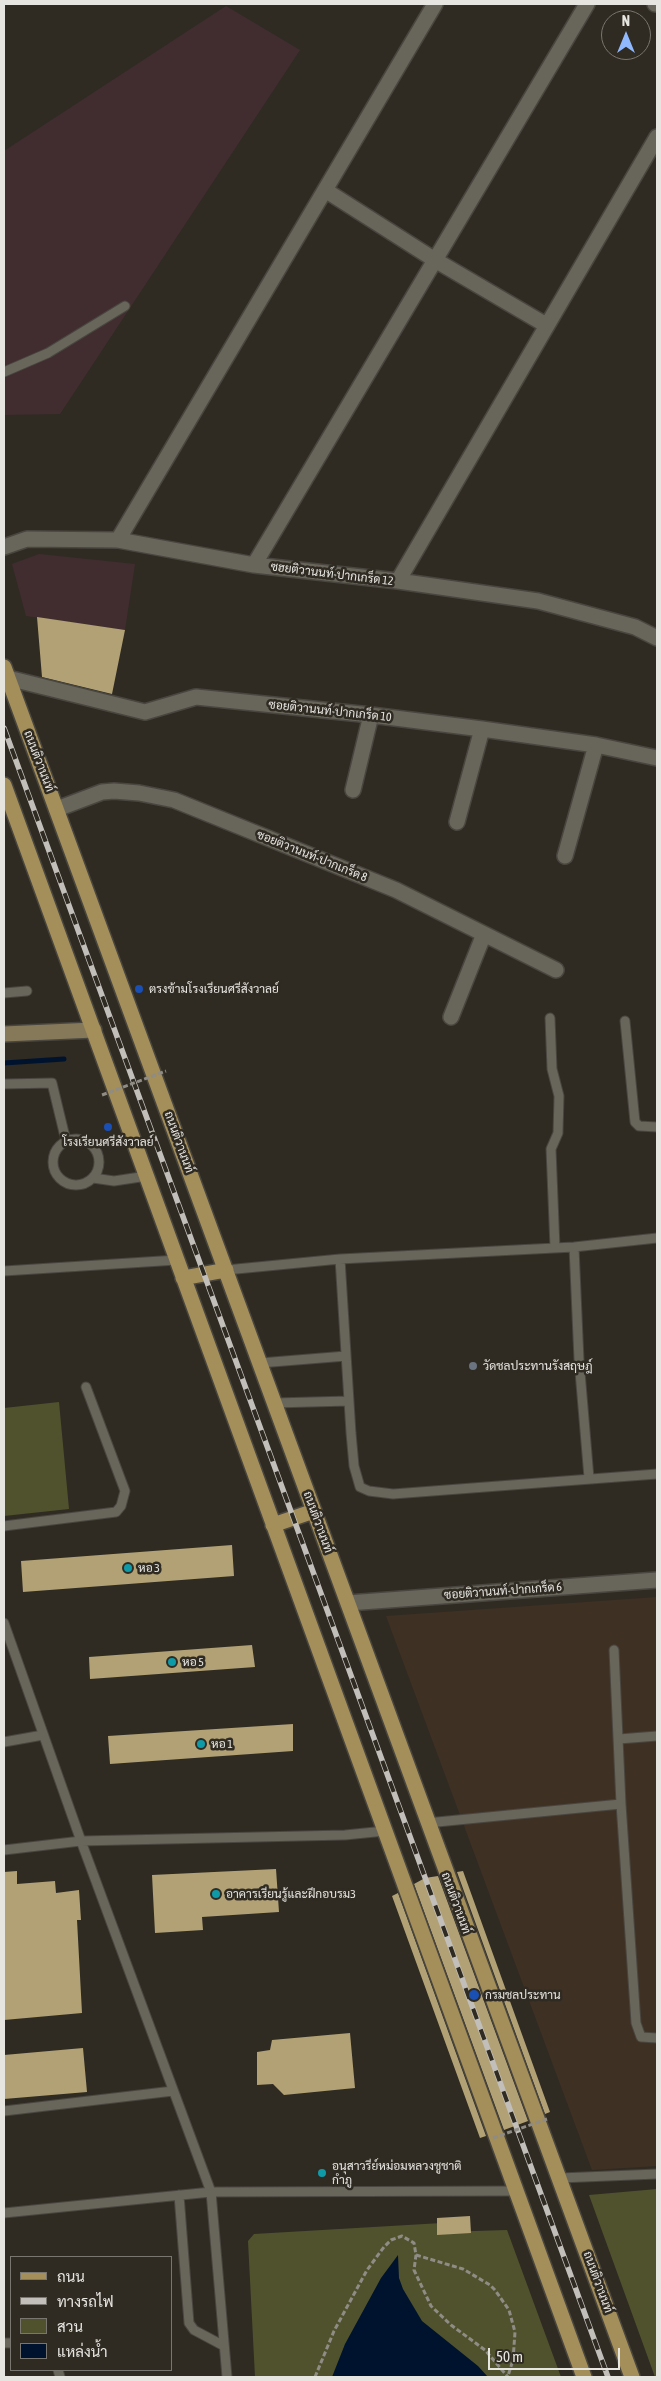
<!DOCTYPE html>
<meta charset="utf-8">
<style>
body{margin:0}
#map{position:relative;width:661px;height:2381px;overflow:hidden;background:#2f2b23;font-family:"Asap Condensed",Sarabun,sans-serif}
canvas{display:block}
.frame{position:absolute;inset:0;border:5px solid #e7e5e0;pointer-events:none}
.legend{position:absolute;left:10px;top:2256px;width:162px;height:115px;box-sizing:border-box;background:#2f2b23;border:1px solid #79756f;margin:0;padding:6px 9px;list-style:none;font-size:15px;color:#e7e5e0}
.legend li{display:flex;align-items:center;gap:10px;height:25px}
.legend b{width:25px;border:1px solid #79756f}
.north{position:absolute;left:601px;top:10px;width:50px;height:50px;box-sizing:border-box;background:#2f2b23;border:1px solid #79756f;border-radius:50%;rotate:0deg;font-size:14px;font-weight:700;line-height:20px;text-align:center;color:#e7e5e0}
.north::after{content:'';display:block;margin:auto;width:18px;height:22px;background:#90b8fd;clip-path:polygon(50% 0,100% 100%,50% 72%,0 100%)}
.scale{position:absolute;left:488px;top:2348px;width:132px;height:22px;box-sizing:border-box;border:2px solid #e7e5e0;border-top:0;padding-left:6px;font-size:15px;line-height:18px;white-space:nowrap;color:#e7e5e0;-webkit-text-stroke:4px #2f2b23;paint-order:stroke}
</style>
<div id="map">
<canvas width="661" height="2381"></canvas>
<div class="frame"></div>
<ul class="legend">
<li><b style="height:6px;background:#a48e59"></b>ถนน</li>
<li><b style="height:6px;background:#c2bfba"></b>ทางรถไฟ</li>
<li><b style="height:14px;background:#50522e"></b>สวน</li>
<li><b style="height:14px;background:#00132e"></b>แหล่งน้ำ</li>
</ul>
<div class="north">N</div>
<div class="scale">50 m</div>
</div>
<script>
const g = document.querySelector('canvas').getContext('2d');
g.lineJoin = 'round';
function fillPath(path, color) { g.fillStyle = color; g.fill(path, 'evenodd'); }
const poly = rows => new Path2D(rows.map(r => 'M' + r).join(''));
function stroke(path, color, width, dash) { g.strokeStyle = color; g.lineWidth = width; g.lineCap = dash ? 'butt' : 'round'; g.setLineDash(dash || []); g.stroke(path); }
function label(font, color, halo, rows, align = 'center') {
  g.font = font + ' "Asap Condensed",Sarabun,sans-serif'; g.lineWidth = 5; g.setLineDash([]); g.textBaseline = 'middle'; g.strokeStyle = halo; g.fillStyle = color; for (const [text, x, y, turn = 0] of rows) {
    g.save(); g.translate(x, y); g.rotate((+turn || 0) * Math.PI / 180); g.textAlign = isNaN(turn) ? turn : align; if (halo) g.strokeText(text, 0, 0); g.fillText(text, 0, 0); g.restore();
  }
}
const commercial = poly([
 [226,6,300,50,60,414,4,415,4,151],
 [39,554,135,564,125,630,26,616,12,564]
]);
const education = poly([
 [657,1597,657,2166,592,2170,386,1616]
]);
const green = poly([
 [59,1402,69,1509,4,1516,4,1408],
 [657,2189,657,2377,655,2377,589,2195],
 [442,2223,443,2232,507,2230,561,2377,255,2377,248,2241,254,2234]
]);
const water = poly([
 [398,2255,399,2278,403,2289,422,2321,478,2366,488,2377,332,2377,345,2344,381,2278]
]);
const stream = poly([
 [4,1063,64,1059]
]);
const building = poly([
 [37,617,125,630,112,694,42,677],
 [232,1545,234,1576,23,1592,21,1561],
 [252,1645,255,1667,90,1679,89,1657],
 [293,1724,293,1751,110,1764,108,1736],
 [276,1869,279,1912,202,1917,203,1930,155,1933,152,1875],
 [17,1871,17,1884,55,1881,56,1893,79,1890,81,1920,77,1920,82,2013,4,2020,4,1872],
 [463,1871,550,2112,545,2114,457,1872],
 [438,1876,528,2121,504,2130,414,1884,425,1878],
 [398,1893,486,2136,480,2138,392,1896],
 [350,2033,355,2088,284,2095,273,2084,257,2085,257,2052,270,2050,272,2040],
 [83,2048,87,2092,4,2099,4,2055],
 [470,2216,471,2233,437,2235,437,2218]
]);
const path = poly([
 [416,2255,463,2269,490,2285,495,2290,509,2310,515,2332,513,2360,508,2376],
 [315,2377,334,2331,367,2270,384,2247,391,2240,402,2236,414,2243,416,2255,414,2270,431,2306,451,2325,485,2350,508,2377]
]);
const lane = poly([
 [4,372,48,353,125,306],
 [4,993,27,991],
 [550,1018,552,1069,559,1096,558,1133,551,1149,555,1248],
 [625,1021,635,1122,639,1126,657,1127],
 [4,1084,52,1083,66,1141],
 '53 1162a23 23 0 1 1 46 0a23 23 0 1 1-46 0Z',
 [93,1178,114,1181,147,1176],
 [574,1247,579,1360,589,1478],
 [340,1259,351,1433,354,1466,360,1487,369,1491,393,1494,657,1474],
 [226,1270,340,1259,574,1247,657,1238],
 [4,1271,177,1260],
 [260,1363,346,1356],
 [274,1403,349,1401],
 [4,1526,116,1512,121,1506,125,1491,86,1387],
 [4,1623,81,1841,211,2192,227,2377],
 [614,1650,621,1804,636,2023,641,2037,657,2038],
 [619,1739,657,1736],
 [4,1742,43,1735],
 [427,1823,621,1804],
 [4,1850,81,1841,345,1835,385,1831],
 [4,2111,173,2091],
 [560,2178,657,2174],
 [179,2195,189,2323,194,2330,224,2346],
 [4,2213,211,2192,517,2191],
 [4,2343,11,2343],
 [58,2370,60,2377]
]);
const street = poly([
 [655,4,657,4],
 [325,190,435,260,546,325],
 [118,540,435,4],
 [4,547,27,539,118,540,254,565,398,581,538,601,635,627,657,638],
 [254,565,587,4],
 [398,581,657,137],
 [8,678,145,712,196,697,371,715,482,729,596,745,657,758],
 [353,790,371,715],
 [57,809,102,792,114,791,139,793,174,800,396,890,556,970],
 [457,822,482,729],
 [565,856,596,745],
 [451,1017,484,934],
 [348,1603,657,1580]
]);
const secondary = poly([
 [4,1034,94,1030]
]);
const primary = poly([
 [4,667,632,2377],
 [4,785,584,2377],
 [183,1278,226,1270],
 [273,1525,314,1511]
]);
const rail = poly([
 [4,728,608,2377]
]);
const pathBridge = poly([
 [102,1095,166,1071],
 [493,2138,547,2119]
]);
const markers = [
 [139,989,5,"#1a4fb4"],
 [108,1127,5,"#1a4fb4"],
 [473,1366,5,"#6b7280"],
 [128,1568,5,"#0f9aa8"],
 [172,1662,5,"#0f9aa8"],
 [201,1744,5,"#0f9aa8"],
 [216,1894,5,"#0f9aa8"],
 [474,1995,6,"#1a4fb4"],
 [322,2173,5,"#0f9aa8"]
];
const streetNames = [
 ["ซฮยติวานนท์-ปากเกร็ด 12",332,574,7],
 ["ซอยติวานนท์-ปากเกร็ด 10",330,711,6],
 ["ถนนติวานนท์",39,761,69],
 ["ซอยติวานนท์-ปากเกร็ด 8",312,856,22],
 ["ถนนติวานนท์",179,1142,70],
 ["ถนนติวานนท์",318,1522,70],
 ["ซอยติวานนท์-ปากเกร็ด 6",503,1591,-4],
 ["ถนนติวานนท์",456,1903,70],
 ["ถนนติวานนท์",598,2282,70]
];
const poiNames = [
 ["ตรงข้ามโรงเรียนศรีสังวาลย์",149,989],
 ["โรงเรียนศรีสังวาลย์",108,1142,"center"],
 ["วัดชลประทานรังสฤษฎ์",483,1366],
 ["หอ 3",138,1568],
 ["หอ 5",182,1662],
 ["หอ 1",211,1744],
 ["อาคารเรียนรู้และฝึกอบรม3",226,1894],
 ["กรมชลประทาน",485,1995],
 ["อนุสาวรีย์หม่อมหลวงชูชาติ",332,2166],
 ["กำภู",332,2180]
];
fillPath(commercial, '#412d2f');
fillPath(education, '#3f3024');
fillPath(green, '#50522e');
fillPath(water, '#00132e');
stroke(stream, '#00132e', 5);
fillPath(building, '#b1a175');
stroke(lane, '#49463f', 11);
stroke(street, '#49463f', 18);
stroke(secondary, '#49463f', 18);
stroke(primary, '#49463f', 18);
stroke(path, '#8f8c85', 3, [5, 2.5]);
stroke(lane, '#68655b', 9);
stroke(street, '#68655b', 15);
stroke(secondary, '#86795a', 15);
stroke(primary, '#a48e59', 15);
stroke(rail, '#c2bfba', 5.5);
stroke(rail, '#2f2b23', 4, [11]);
stroke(pathBridge, '#8f8c85', 3, [5, 2.5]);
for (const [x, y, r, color] of markers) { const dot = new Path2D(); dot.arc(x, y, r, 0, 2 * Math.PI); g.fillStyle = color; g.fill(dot); stroke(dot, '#2f2b23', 2); }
label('12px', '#e7e5e0', '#2f2b23', streetNames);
label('12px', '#e7e5e0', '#2f2b23', poiNames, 'left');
</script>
